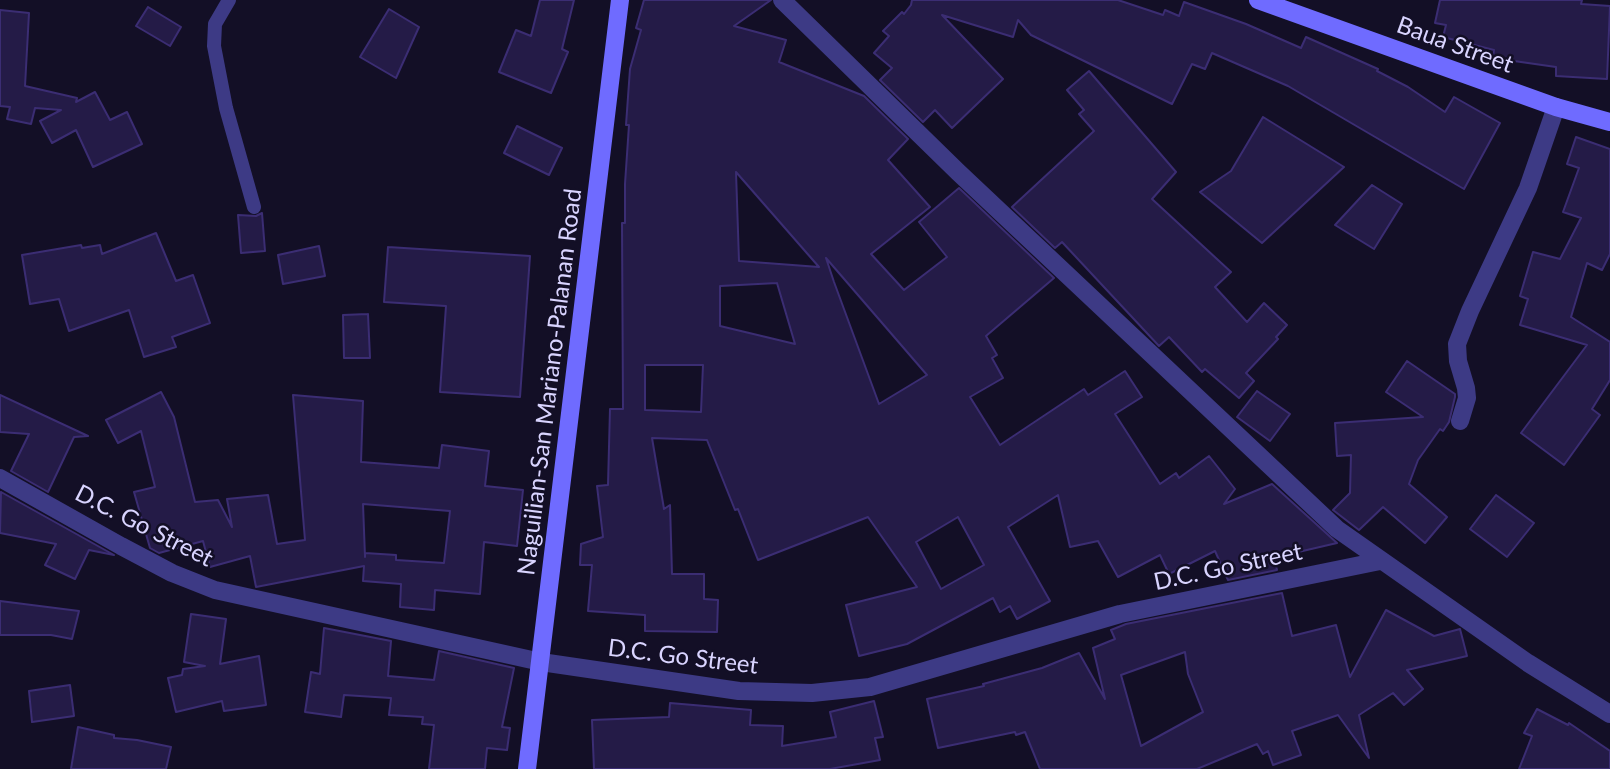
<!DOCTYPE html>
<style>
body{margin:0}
canvas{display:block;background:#130f26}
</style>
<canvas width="1610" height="769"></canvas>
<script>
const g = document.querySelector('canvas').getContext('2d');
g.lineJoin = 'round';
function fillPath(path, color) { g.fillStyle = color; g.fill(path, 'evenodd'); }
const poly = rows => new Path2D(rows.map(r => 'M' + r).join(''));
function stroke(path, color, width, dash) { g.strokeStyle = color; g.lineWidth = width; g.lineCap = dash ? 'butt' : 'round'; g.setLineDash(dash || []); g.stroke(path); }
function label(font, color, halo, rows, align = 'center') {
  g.font = font + ' Lato,sans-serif'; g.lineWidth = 5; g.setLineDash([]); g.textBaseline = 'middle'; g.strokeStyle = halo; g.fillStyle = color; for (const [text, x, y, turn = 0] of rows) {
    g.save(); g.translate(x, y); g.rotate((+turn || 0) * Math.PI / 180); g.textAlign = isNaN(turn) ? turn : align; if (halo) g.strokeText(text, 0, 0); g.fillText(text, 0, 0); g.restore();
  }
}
const building = poly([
 [540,0,574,0,562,49,568,52,551,93,499,72,516,30,531,36,540,0],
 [644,0,771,0,734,26,786,40,779,62,864,96,908,139,888,160,930,207,871,254,904,290,947,257,919,222,959,188,1054,278,986,336,997,355,992,358,1003,378,970,397,1000,445,1084,389,1088,395,1125,371,1142,397,1115,414,1160,484,1176,473,1179,478,1209,456,1235,489,1224,504,1272,484,1337,543,1294,553,1275,562,1277,570,1228,580,1215,551,1169,574,1160,555,1118,577,1098,541,1070,547,1058,495,1008,527,1050,601,1017,619,1010,606,1000,612,993,598,907,644,859,656,846,605,917,587,868,517,758,560,738,509,735,510,707,440,652,438,664,509,670,505,672,574,704,574,704,599,718,600,717,632,645,631,645,615,588,611,592,565,580,565,581,544,603,537,597,486,608,485,610,409,623,409,622,223,625,223,625,184,629,125,626,125,630,69,641,30,636,28,644,0],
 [736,172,819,267,739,261,736,172],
 [826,258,927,375,879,404,834,282,826,258],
 [777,283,795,344,720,326,720,286,777,283],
 [645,365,703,365,701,412,645,410,645,365],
 [958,517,984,565,941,589,916,542,958,517],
 [912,0,1118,0,1163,15,1165,10,1179,16,1184,2,1246,24,1301,48,1306,37,1378,69,1377,71,1408,87,1445,112,1454,97,1500,123,1464,189,1288,86,1212,53,1205,69,1192,64,1172,104,1031,35,1018,20,1013,37,942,15,1003,79,952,128,935,110,923,122,880,80,892,68,874,53,889,36,883,31,902,12,904,14,911,5,912,0],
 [1440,0,1582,0,1581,4,1610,6,1607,79,1556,76,1556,67,1493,58,1494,50,1443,37,1446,25,1435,23,1440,0],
 [148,7,181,27,170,46,136,26,148,7],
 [389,9,419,27,396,78,360,57,389,9],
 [0,10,29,13,25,86,77,98,76,102,95,92,110,120,127,112,142,144,93,167,76,130,52,143,40,121,61,110,35,108,31,124,7,119,10,107,0,106,0,10],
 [1089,71,1176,172,1152,199,1231,272,1215,287,1247,322,1264,303,1287,325,1276,337,1278,339,1246,373,1254,381,1239,398,1205,369,1202,372,1169,337,1159,346,1062,242,1055,248,1012,207,1094,131,1079,114,1084,110,1067,90,1089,71],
 [1263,117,1344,167,1262,243,1200,192,1231,171,1263,117],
 [517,126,562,148,549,175,504,153,517,126],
 [1576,137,1610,149,1610,254,1602,270,1587,263,1571,317,1610,342,1610,380,1592,409,1600,415,1564,465,1521,433,1587,345,1520,325,1528,299,1520,296,1533,252,1560,259,1581,218,1563,212,1579,168,1567,164,1576,137],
 [1372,185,1402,204,1374,249,1335,225,1372,185],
 [262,213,265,251,241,253,238,215,256,216,262,213],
 [156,233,176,281,193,275,210,323,172,337,176,347,144,357,129,310,69,331,59,299,30,304,22,255,81,245,82,248,100,245,102,254,156,233],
 [319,246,325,276,283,284,278,255,319,246],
 [388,247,530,256,520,397,440,392,446,306,384,302,388,247],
 [368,314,370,358,344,358,343,315,368,314],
 [1407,361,1455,394,1455,397,1449,422,1443,431,1440,429,1418,460,1409,484,1447,517,1425,543,1383,507,1359,530,1333,510,1350,493,1351,455,1337,456,1335,423,1423,417,1386,392,1407,361],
 [1257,391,1290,414,1270,441,1237,417,1257,391],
 [161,392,174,417,195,502,218,500,232,527,227,499,268,495,277,544,305,540,293,395,363,401,361,462,439,468,442,445,489,451,485,486,523,490,517,546,484,542,480,594,435,590,434,610,400,607,401,584,363,581,364,566,256,587,250,556,210,567,203,541,159,553,150,548,134,492,155,487,141,431,118,443,106,420,161,392],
 [363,504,450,511,444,563,396,560,396,555,365,553,365,557,363,504],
 [0,395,88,436,74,437,48,492,11,471,29,434,0,432,0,395],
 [1,492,114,555,89,550,75,579,45,565,56,544,0,533,1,492],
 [1496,495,1534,523,1507,557,1470,529,1496,495],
 [1282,593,1292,636,1336,625,1350,677,1386,610,1434,636,1460,629,1467,656,1407,670,1423,689,1404,705,1393,693,1359,715,1369,758,1338,715,1292,731,1301,755,1273,765,1268,751,1263,754,1257,744,1197,769,1040,769,1025,732,1016,735,1015,732,938,748,927,699,984,686,983,684,1042,668,1079,653,1105,699,1093,648,1115,639,1111,630,1126,624,1282,593],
 [1185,652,1188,674,1203,712,1141,746,1121,675,1185,652],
 [0,601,79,611,72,639,51,635,0,635,0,601],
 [191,614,226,619,220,664,259,656,266,705,224,711,222,701,176,712,168,678,182,675,183,669,205,666,184,662,191,614],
 [324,628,391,641,388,676,434,680,439,651,514,668,502,727,510,728,507,750,487,748,485,769,429,769,434,725,422,724,423,717,389,715,391,698,344,695,341,717,305,712,311,672,320,674,324,628],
 [70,685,74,716,32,722,29,691,70,685],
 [874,701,883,737,875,738,880,760,830,769,594,769,592,720,669,717,670,703,751,710,750,725,783,726,782,746,836,737,830,712,874,701],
 [1537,709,1568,725,1569,723,1610,751,1610,769,1519,769,1532,736,1524,733,1537,709],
 [78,727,114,735,114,738,137,740,171,747,166,769,71,769,78,727]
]);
const lane = poly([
 [229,0,215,24,214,46,226,108,254,207]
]);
const street = poly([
 [782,0,958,172,1337,529,1528,663,1610,714],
 [1460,421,1467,398,1466,388,1458,361,1457,344,1470,311,1528,188,1556,107],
 [0,478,121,546,172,573,215,590,541,662,739,691,812,693,870,687,1120,614,1380,561]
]);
const secondary = poly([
 [1258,0,1556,107,1610,122],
 [527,769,620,0]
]);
const streetNames = [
 ["Baua Street",1455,45,20],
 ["Naguilian-San Mariano-Palanan Road",550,382,-83],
 ["D.C. Go Street",144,526,27],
 ["D.C. Go Street",1228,567,-12],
 ["D.C. Go Street",683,657,7]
];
fillPath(building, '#241b47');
stroke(building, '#3b2d73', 2);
stroke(lane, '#3d3a85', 14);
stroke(street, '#3d3a85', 18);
stroke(secondary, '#6f6bff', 18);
label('24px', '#d9d4ff', '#130f26', streetNames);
</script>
